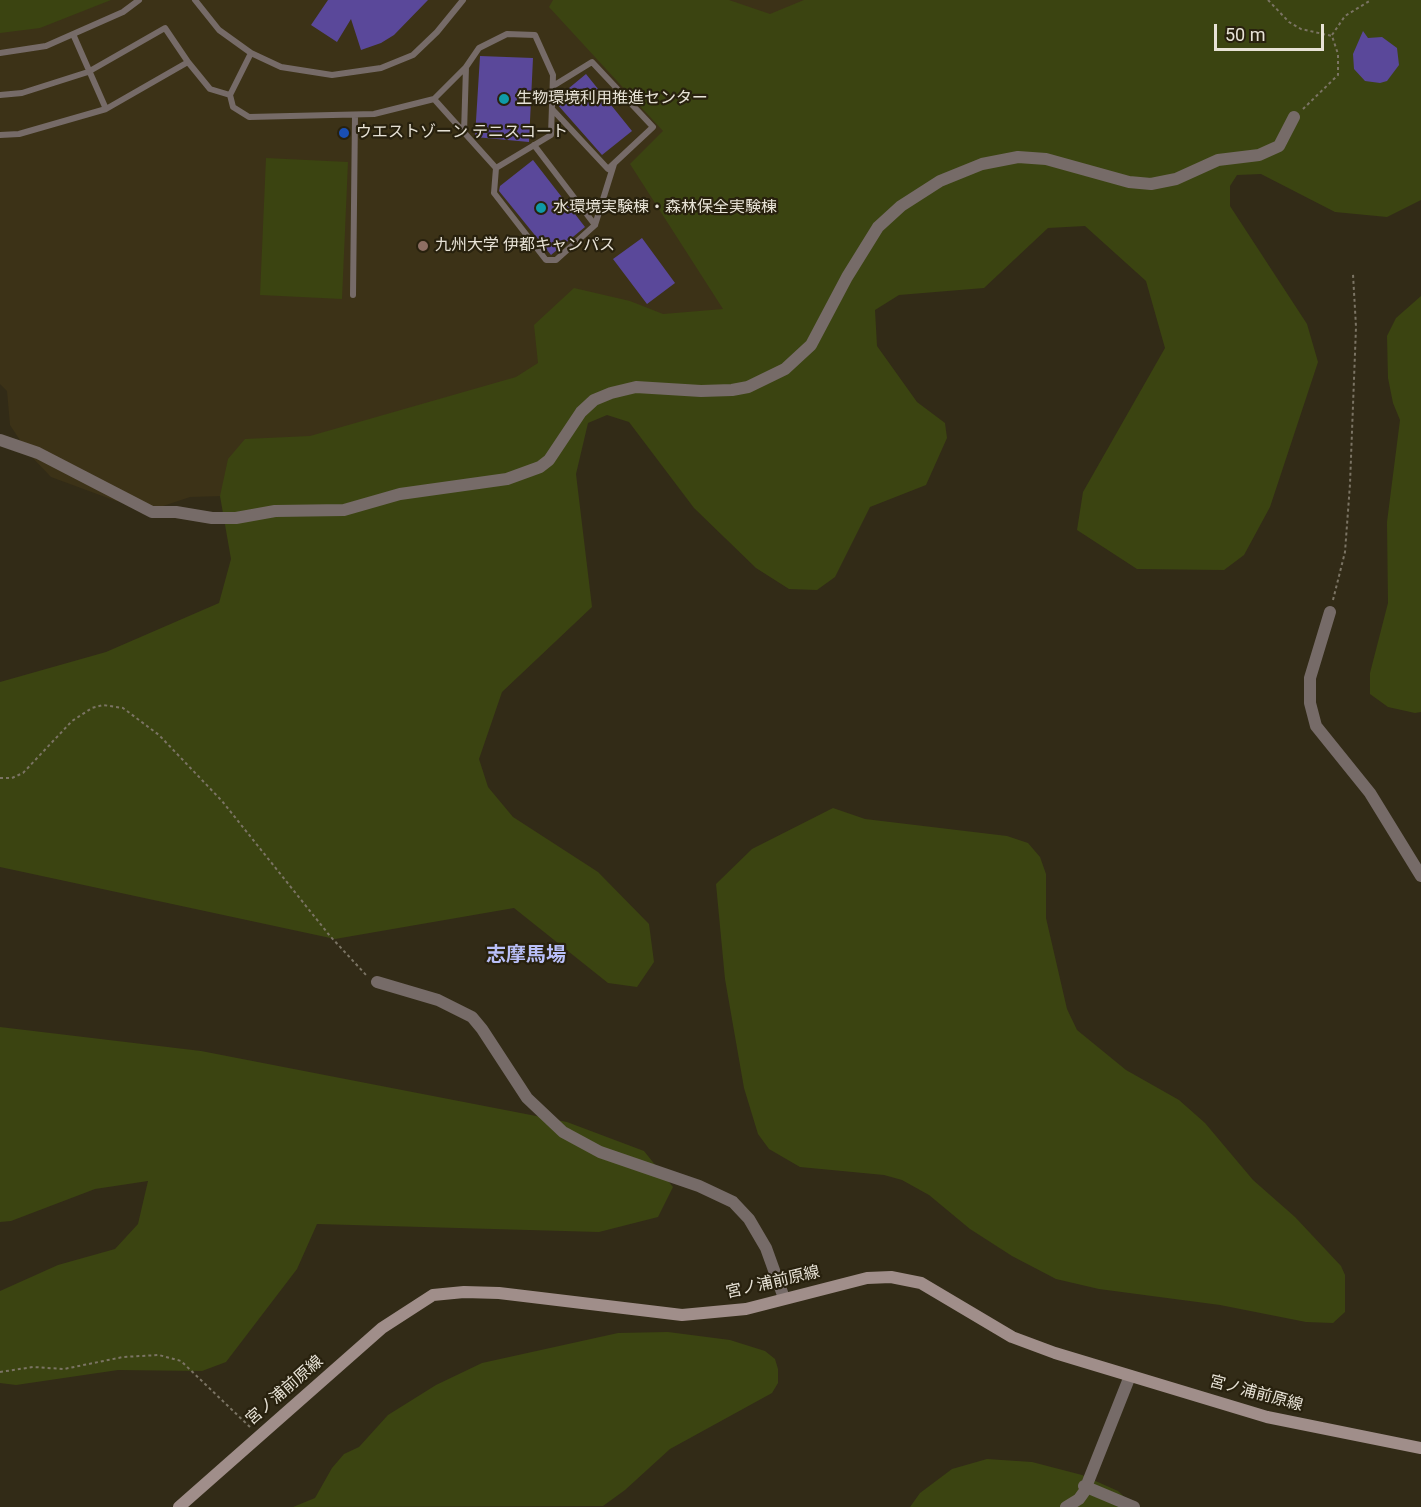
<!DOCTYPE html>
<meta charset="utf-8">
<style>
body{margin:0}
#map{position:relative;width:1421px;height:1507px;overflow:hidden;background:#322b17;font-family:Roboto,sans-serif}
canvas{display:block}
.scale{position:absolute;left:1214px;top:24px;width:110px;height:27px;box-sizing:border-box;border:3px solid #e7e2d6;border-top:0;padding-left:8px;font-size:18px;line-height:21px;white-space:nowrap;color:#e7e2d6;-webkit-text-stroke:4px #28210e;paint-order:stroke}
</style>
<div id="map">
<canvas width="1421" height="1507"></canvas>
<div class="scale">50 m</div>
</div>
<script>
const g = document.querySelector('canvas').getContext('2d');
g.lineJoin = 'round';
function fillPath(path, color) { g.fillStyle = color; g.fill(path, 'evenodd'); }
const poly = rows => new Path2D(rows.map(r => 'M' + r).join(''));
function stroke(path, color, width, dash) { g.strokeStyle = color; g.lineWidth = width; g.lineCap = dash ? 'butt' : 'round'; g.setLineDash(dash || []); g.stroke(path); }
function label(font, color, halo, rows, align = 'center') {
  g.font = font + ' Roboto,"Noto Sans JP",sans-serif'; g.lineWidth = 4.5; g.setLineDash([]); g.textBaseline = 'middle'; g.strokeStyle = halo; g.fillStyle = color; for (const [text, x, y, turn = 0] of rows) {
    g.save(); g.translate(x, y); g.rotate((+turn || 0) * Math.PI / 180); g.textAlign = isNaN(turn) ? turn : align; if (halo) g.strokeText(text, 0, 0); g.fillText(text, 0, 0); g.restore();
  }
}
const built = poly([
 [0,0,1421,0,1335,159,1129,190,661,391,224,496,190,497,157,508,116,501,51,477,29,454,10,425,7,391,0,384]
]);
const green = poly([
 [0,0,111,0,40,28,0,33],
 [553,0,729,0,770,14,804,0,1421,0,1421,200,1387,217,1335,212,1261,174,1237,175,1230,186,1230,206,1307,324,1318,362,1270,507,1244,555,1224,570,1137,569,1077,530,1083,492,1165,348,1146,281,1085,226,1048,228,984,288,899,295,875,310,877,346,917,402,945,423,947,438,926,485,870,507,835,577,817,590,789,589,756,568,694,508,629,422,607,415,588,423,576,474,592,607,502,692,479,759,488,787,513,817,598,872,649,924,654,962,637,987,608,983,514,908,335,939,0,867,0,682,106,652,219,603,231,559,220,496,228,459,245,439,310,436,516,377,538,363,534,325,574,288,630,301,663,314,723,309,630,164,663,131,549,7],
 [266,158,348,162,342,299,260,295],
 [1421,296,1421,712,1415,713,1388,707,1370,694,1370,673,1388,603,1387,522,1400,420,1393,403,1388,378,1387,336,1396,318],
 [833,808,865,819,1007,836,1028,843,1040,857,1046,874,1046,918,1067,1009,1077,1030,1126,1070,1179,1100,1205,1123,1253,1180,1295,1217,1341,1266,1345,1275,1345,1312,1333,1323,1306,1322,1220,1305,1099,1289,1056,1279,1012,1256,970,1229,929,1195,902,1180,884,1175,800,1167,769,1149,758,1134,744,1088,725,979,716,884,752,849],
 [0,1027,201,1051,567,1122,644,1151,673,1187,658,1217,599,1232,317,1224,297,1269,226,1362,202,1371,118,1370,16,1385,0,1383,0,1291,58,1265,115,1249,138,1224,148,1181,95,1189,11,1221,0,1222],
 [668,1332,730,1340,765,1351,775,1359,778,1369,778,1383,772,1393,670,1449,625,1490,603,1506,293,1507,315,1498,332,1468,344,1454,359,1447,388,1415,436,1385,482,1363,618,1333],
 [987,1459,1032,1462,1082,1475,1118,1491,1135,1507,910,1507,920,1493,952,1469]
]);
const building = poly([
 [328,0,428,0,394,35,381,43,361,50,351,19,337,42,311,25],
 [1363,31,1368,38,1382,37,1397,48,1399,65,1387,81,1380,83,1365,81,1354,69,1353,54],
 [480,56,533,58,529,142,475,137],
 [586,74,632,131,602,155,557,104,557,98],
 [533,160,585,227,551,255,499,191,500,186],
 [642,238,675,283,647,304,613,259]
]);
const path = poly([
 [1268,0,1289,22,1301,29,1332,36,1338,54,1338,75,1303,109],
 [1332,35,1345,16,1371,0],
 [1333,600,1345,552,1350,484,1356,327,1353,274],
 [0,778,12,778,23,773,72,721,92,708,103,705,123,708,159,735,222,801,330,936,367,976],
 [0,1372,33,1367,64,1369,123,1357,159,1355,181,1361,251,1428]
]);
const service = poly([
 [195,0,219,30,251,53,281,67,332,75,381,68,413,55,437,32,463,0],
 [73,34,106,109],
 [0,53,46,46,123,12,139,0],
 [251,53,230,95,233,107,249,117,374,114,434,99,466,67,479,48,507,34,535,35,553,75,551,135,496,168,434,99],
 [188,62,210,89,230,95],
 [0,95,22,93,88,72,165,28,188,62,106,109,19,134,0,135],
 [552,109,608,169,653,127,592,62,553,86],
 [464,133,466,67],
 [534,145,595,225],
 [496,168,494,193,546,260,556,260,595,225,614,164],
 [353,295,355,115]
]);
const minor = poly([
 [0,440,38,453,152,512,176,512,212,518,236,518,275,511,344,510,400,494,507,479,540,467,549,460,581,412,594,400,611,393,636,387,701,391,732,390,748,387,785,369,811,345,847,277,878,227,901,206,940,181,982,164,1018,157,1046,159,1129,182,1151,184,1176,179,1218,160,1259,155,1279,146,1294,117],
 [1330,612,1310,678,1310,703,1316,726,1370,793,1421,876],
 [377,982,438,1000,472,1017,482,1029,527,1098,563,1132,600,1152,699,1186,733,1202,749,1219,766,1248,784,1298],
 [1084,1486,1134,1507],
 [1066,1507,1079,1499,1084,1492,1130,1376]
]);
const secondary = poly([
 [179,1507,382,1328,433,1295,464,1292,499,1293,682,1315,746,1309,867,1278,891,1277,921,1283,1012,1337,1055,1353,1267,1417,1421,1448]
]);
const markers = [
 [504,99,6,"#0f9aa8"],
 [344,133,6,"#1a4fb4"],
 [541,208,6,"#0f9aa8"],
 [423,246,6,"#8d6e63"]
];
const poiNames = [
 ["生物環境利用推進センター",516,99],
 ["ウエストゾーン テニスコート",356,133],
 ["水環境実験棟・森林保全実験棟",553,208],
 ["九州大学 伊都キャンパス",435,246]
];
const streetNames = [
 ["宮ノ浦前原線",773,1283,-13],
 ["宮ノ浦前原線",285,1391,-41],
 ["宮ノ浦前原線",1256,1394,15]
];
const quarterNames = [
 ["志摩馬場",526,956]
];
fillPath(built, '#3c3217');
fillPath(green, '#3b4411');
fillPath(building, '#5a489a');
stroke(path, '#7b7464', 2, [3, 3]);
stroke(service, '#766b68', 6);
stroke(minor, '#766b68', 12);
stroke(secondary, '#a08e8a', 12);
for (const [x, y, r, color] of markers) { const dot = new Path2D(); dot.arc(x, y, r, 0, 2 * Math.PI); g.fillStyle = color; g.fill(dot); stroke(dot, '#28210e', 2); }
label('16px', '#e7e2d6', '#28210e', poiNames, 'left');
label('16px', '#e7e2d6', '#28210e', streetNames);
label('bold 20px', '#b9bff8', '#28210e', quarterNames);
</script>
